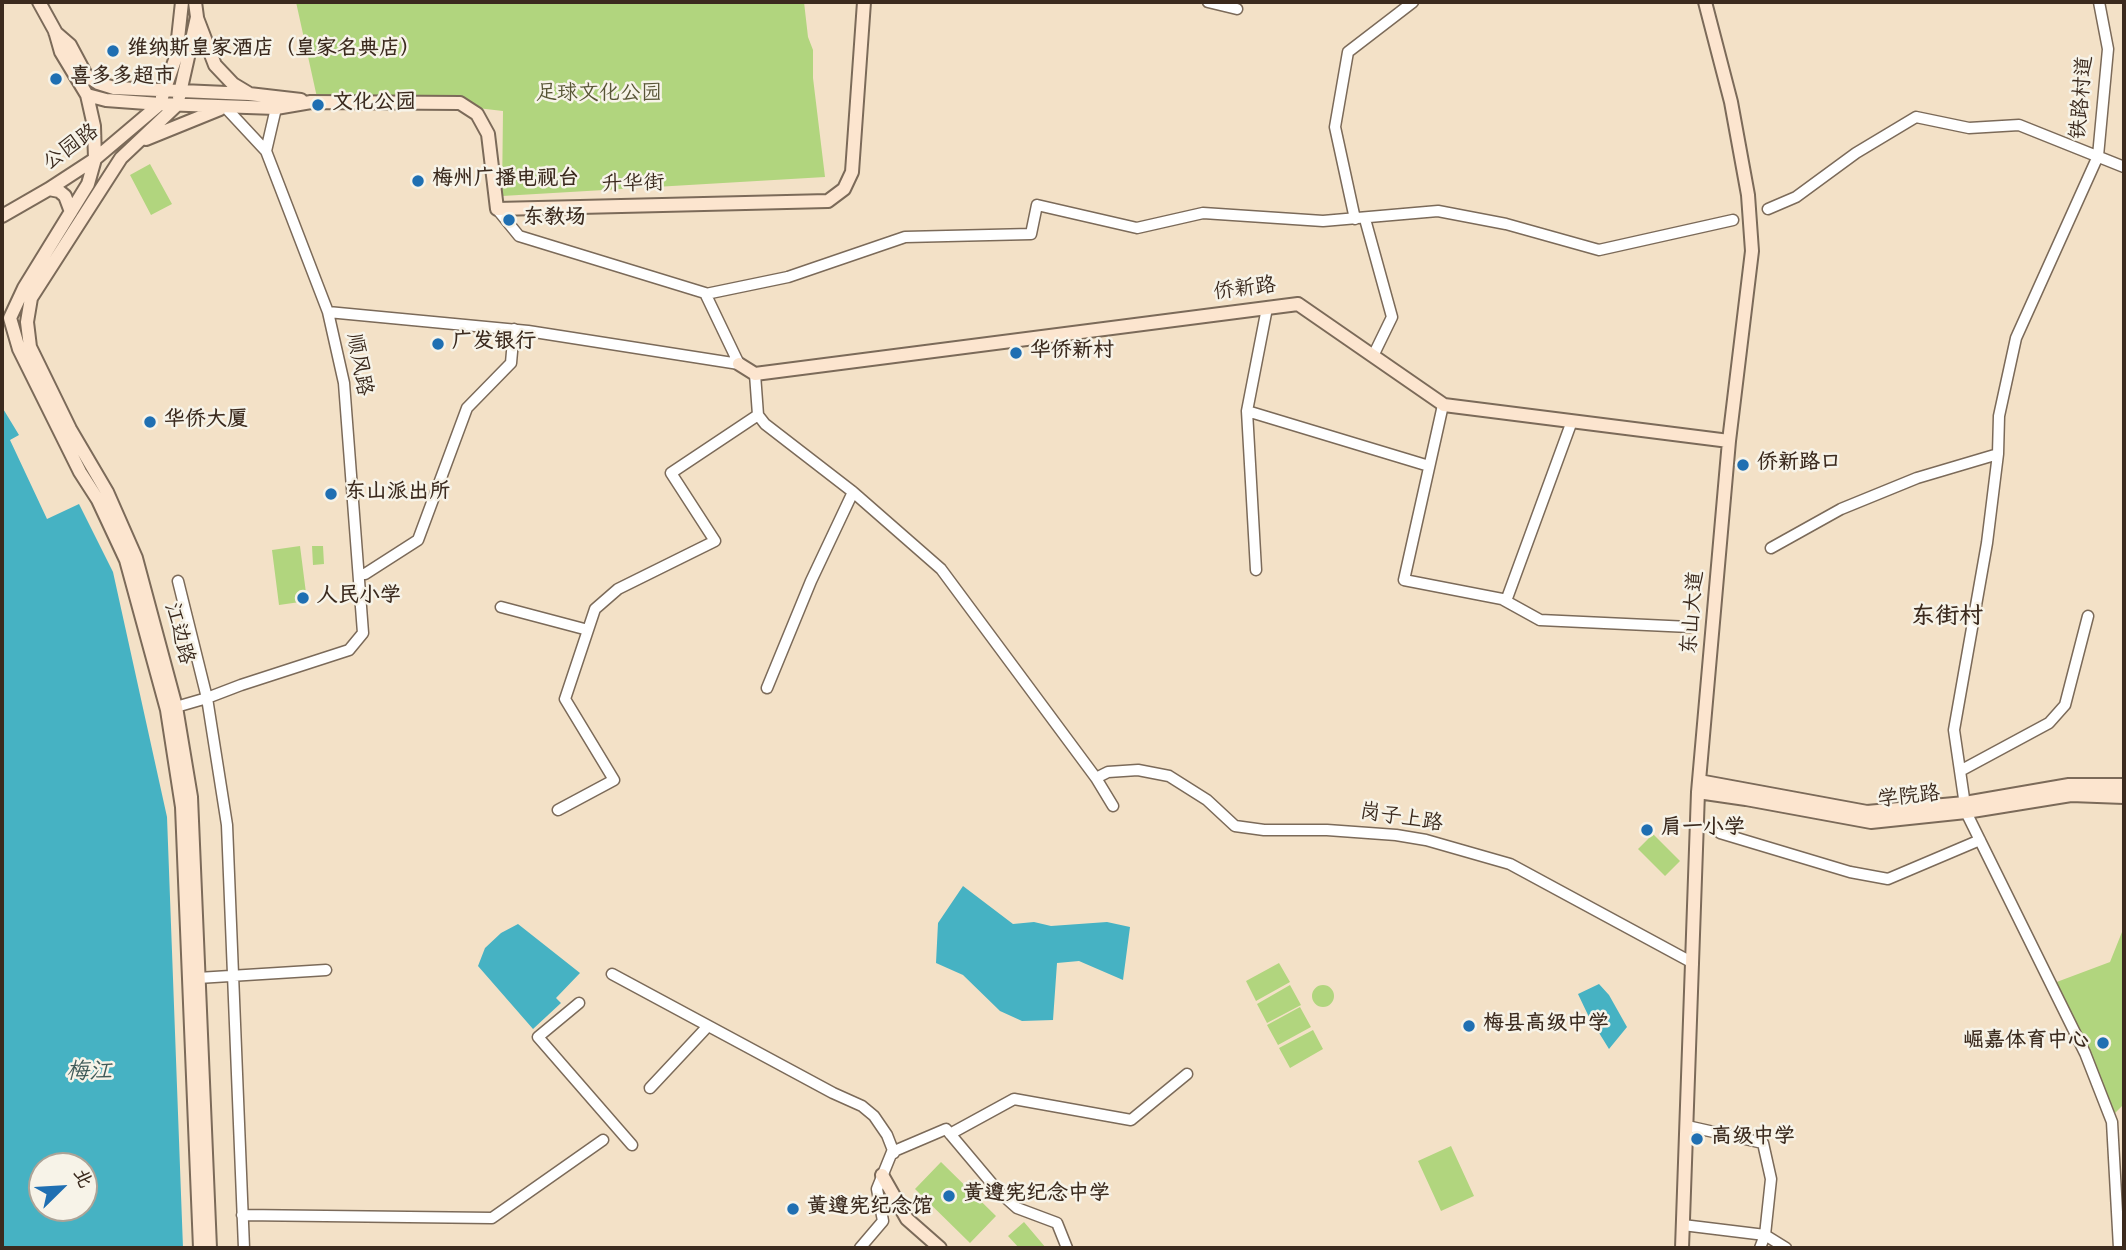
<!DOCTYPE html>
<meta charset="utf-8">
<style>
body{margin:0}
#map{position:relative;width:2126px;height:1250px;overflow:hidden;background:#f3e1c7;font-family:"Gochi Hand","LXGW WenKai TC",sans-serif}
canvas{display:block}
.frame{position:absolute;inset:0;border:4px solid #3b2a1e;pointer-events:none}
.north{position:absolute;left:28px;top:1152px;width:70px;height:70px;box-sizing:border-box;background:#f7f3e8;border:2px solid #aca397;border-radius:50%;rotate:66deg;font-size:19px;font-weight:700;line-height:28px;text-align:center;color:#3b2a1e}
.north::after{content:'';display:block;margin:auto;width:24px;height:32px;background:#1f6fb2;clip-path:polygon(50% 0,100% 100%,50% 72%,0 100%)}
</style>
<div id="map">
<canvas width="2126" height="1250"></canvas>
<div class="frame"></div>
<div class="north">北</div>
</div>
<script>
const g = document.querySelector('canvas').getContext('2d');
g.lineJoin = 'round';
function fillPath(path, color) { g.fillStyle = color; g.fill(path, 'evenodd'); }
const poly = rows => new Path2D(rows.map(r => 'M' + r).join(''));
function stroke(path, color, width, dash) { g.strokeStyle = color; g.lineWidth = width; g.lineCap = dash ? 'butt' : 'round'; g.setLineDash(dash || []); g.stroke(path); }
function label(font, color, halo, rows, align = 'center') {
  g.font = font + ' "Gochi Hand","LXGW WenKai TC",sans-serif'; g.lineWidth = 5; g.setLineDash([]); g.textBaseline = 'middle'; g.strokeStyle = halo; g.fillStyle = color; for (const [text, x, y, turn = 0] of rows) {
    g.save(); g.translate(x, y); g.rotate((+turn || 0) * Math.PI / 180); g.textAlign = isNaN(turn) ? turn : align; if (halo) g.strokeText(text, 0, 0); g.fillText(text, 0, 0); g.restore();
  }
}
const green = poly([
 [296,2,804,2,808,37,813,50,813,78,825,177,502,196,503,111,434,103,318,102],
 [150,164,172,204,151,215,130,175],
 [300,546,307,601,279,605,272,550],
 [312,546,323,546,324,564,313,565],
 [1653,834,1680,861,1665,876,1638,849],
 [2124,927,2124,1104,2115,1113,2054,983,2110,962],
 [1279,963,1290,982,1256,1001,1246,981],
 '1312 996a11 11 0 1 1 22 0a11 11 0 1 1-22 0Z',
 [1290,985,1301,1005,1267,1023,1257,1004],
 [1300,1007,1311,1027,1278,1045,1267,1025],
 [1313,1030,1323,1049,1290,1068,1279,1048],
 [1451,1146,1474,1196,1441,1211,1418,1161],
 [941,1162,996,1216,970,1243,915,1189],
 [1024,1222,1046,1248,1019,1248,1008,1236]
]);
const water = poly([
 [2,407,19,435,10,440,47,519,79,504,113,572,167,817,183,1248,2,1248],
 [42,1166,84,1166,84,1208,42,1208],
 [963,886,1013,924,1034,922,1051,926,1107,922,1130,927,1123,980,1079,961,1057,963,1053,1020,1022,1021,1000,1011,963,975,936,963,938,923],
 [518,924,580,973,556,998,561,1003,533,1029,478,966,485,948,501,933],
 [1599,984,1609,995,1627,1027,1609,1049,1588,1015,1578,994]
]);
const street = poly([
 [1208,2,1237,9],
 [2099,2,2108,49,2098,156,2016,338,1999,416,1998,454,1987,543,1954,730,1966,812,2085,1053,2112,1122,2119,1248],
 [266,151,276,108],
 [1768,209,1796,197,1856,153,1916,117,1969,128,2019,125,2124,167],
 [1355,219,1335,127,1348,52,1413,2],
 [1365,219,1392,317,1373,356],
 [706,294,788,277,905,237,1031,234,1037,205,1137,228,1203,213,1323,221,1438,211,1506,224,1599,250,1733,220],
 [328,312,528,331,739,364,705,293,519,236,497,209],
 [755,374,758,415,765,424,853,492,941,569,1096,778,1113,806],
 [1443,405,1404,580,1502,599,1540,620,1690,627],
 [1247,411,1429,466],
 [1771,548,1841,509,1917,478,1998,454],
 [1256,570,1247,411,1267,308],
 [365,574,418,540,467,408,511,363,514,329],
 [178,581,207,698,227,825,244,1248],
 [1506,601,1572,421],
 [501,607,588,630],
 [767,688,811,581,853,492],
 [176,707,207,698,241,685,349,650,363,633,344,383,328,312,266,151,225,107],
 [1960,771,2049,723,2065,705,2088,616],
 [1096,778,1108,772,1138,770,1169,776,1207,800,1235,826,1264,830,1327,830,1396,835,1426,840,1510,864,1693,963],
 [558,810,614,780,565,699,595,609,618,589,715,541,671,473,758,415],
 [1720,833,1850,872,1888,879,1980,840],
 [612,974,833,1093,862,1106,874,1116,887,1135,894,1153],
 [198,978,326,970],
 [579,1003,538,1037,632,1145],
 [650,1088,708,1026],
 [1687,1126,1763,1143,1771,1179,1765,1235,1760,1248],
 [950,1134,1014,1099,1131,1120,1187,1074],
 [242,1215,492,1218,603,1140],
 [1683,1225,1765,1235,1786,1248],
 [860,1248,883,1221,877,1189,892,1152,946,1129,999,1192,1017,1208,1057,1223,1067,1248]
]);
const secondary = poly([
 [39,2,55,31,61,52,87,95,94,126,95,159,88,184,24,288,10,318,19,349,80,472,98,500,126,560,167,710,182,807,200,1248],
 [197,18,215,65,233,84,248,93],
 [55,32,70,45,86,75,98,83,114,88,249,94,301,100],
 [87,95,106,100,160,104,276,108,311,102,460,103,477,114,488,134,497,209,828,201,844,189,852,172,864,2],
 [162,97,176,57,182,2],
 [179,97,197,17,195,2],
 [177,105,121,158,31,298,27,322,30,347,70,429,107,492,136,558,176,707,191,797,210,1248],
 [146,139,220,109],
 [49,189,59,191,65,196,71,212],
 [2,216,49,189,95,159,160,104],
 [739,364,755,374,1298,304,1444,405,1729,441],
 [1699,781,1867,812,1965,803,2069,785,2124,785],
 [1698,792,1746,799,1871,822,1966,812,2071,795,2124,797],
 [882,1175,907,1219,940,1248],
 [1682,1248,1698,792,1729,441,1752,251,1748,195,1731,102,1705,2]
]);
const markers = [
 [113,51,7,"#1f6fb2"],
 [56,79,7,"#1f6fb2"],
 [318,105,7,"#1f6fb2"],
 [418,181,7,"#1f6fb2"],
 [509,220,7,"#1f6fb2"],
 [438,344,7,"#1f6fb2"],
 [1016,353,7,"#1f6fb2"],
 [150,422,7,"#1f6fb2"],
 [1743,465,7,"#1f6fb2"],
 [331,494,7,"#1f6fb2"],
 [303,598,7,"#1f6fb2"],
 [1647,830,7,"#1f6fb2"],
 [1469,1026,7,"#1f6fb2"],
 [2103,1043,7,"#1f6fb2"],
 [1697,1139,7,"#1f6fb2"],
 [949,1196,7,"#1f6fb2"],
 [793,1209,7,"#1f6fb2"]
];
const poiNames = [
 ["维纳斯皇家酒店（皇家名典店）",127,51],
 ["喜多多超市",70,79],
 ["文化公园",332,105],
 ["梅州广播电视台",432,181],
 ["东教场",523,220],
 ["广发银行",452,344],
 ["华侨新村",1030,353],
 ["华侨大厦",164,422],
 ["侨新路口",1757,465],
 ["东山派出所",345,494],
 ["人民小学",317,598],
 ["肩一小学",1661,830],
 ["梅县高级中学",1483,1026],
 ["崛嘉体育中心",2089,1043,"right"],
 ["高级中学",1711,1139],
 ["黄遵宪纪念中学",963,1196],
 ["黄遵宪纪念馆",807,1209]
];
const parkNames = [
 ["足球文化公园",599,96]
];
const streetNames = [
 ["铁路村道",2084,98,-85],
 ["公园路",72,149,-36],
 ["升华街",633,186,-1],
 ["侨新路",1245,291,-7],
 ["顺风路",357,365,80],
 ["东山大道",1695,613,-85],
 ["江边路",177,634,75],
 ["学院路",1909,799,-6],
 ["岗子上路",1401,820,9]
];
const waterNames = [
 ["梅江",89,1074]
];
const quarterNames = [
 ["东街村",1947,619]
];
fillPath(green, '#b1d57e');
fillPath(water, '#46b2c3');
stroke(street, '#7b6a59', 13);
stroke(secondary, '#7b6a59', 16);
stroke(street, '#fff', 10);
stroke(secondary, '#fce5cf', 12);
for (const [x, y, r, color] of markers) { const dot = new Path2D(); dot.arc(x, y, r, 0, 2 * Math.PI); g.fillStyle = color; g.fill(dot); stroke(dot, '#f7f3e8', 2.5); }
label('bold 21px', '#3b2a1e', '#f7f3e8', poiNames, 'left');
label('21px', '#585536', '#f7f3e8', parkNames);
label('21px', '#3b2a1e', '#f7f3e8', streetNames);
label('italic 23px', '#3f5a58', '#f7f3e8', waterNames);
label('bold 24px', '#3b2a1e', '#f7f3e8', quarterNames);
</script>
